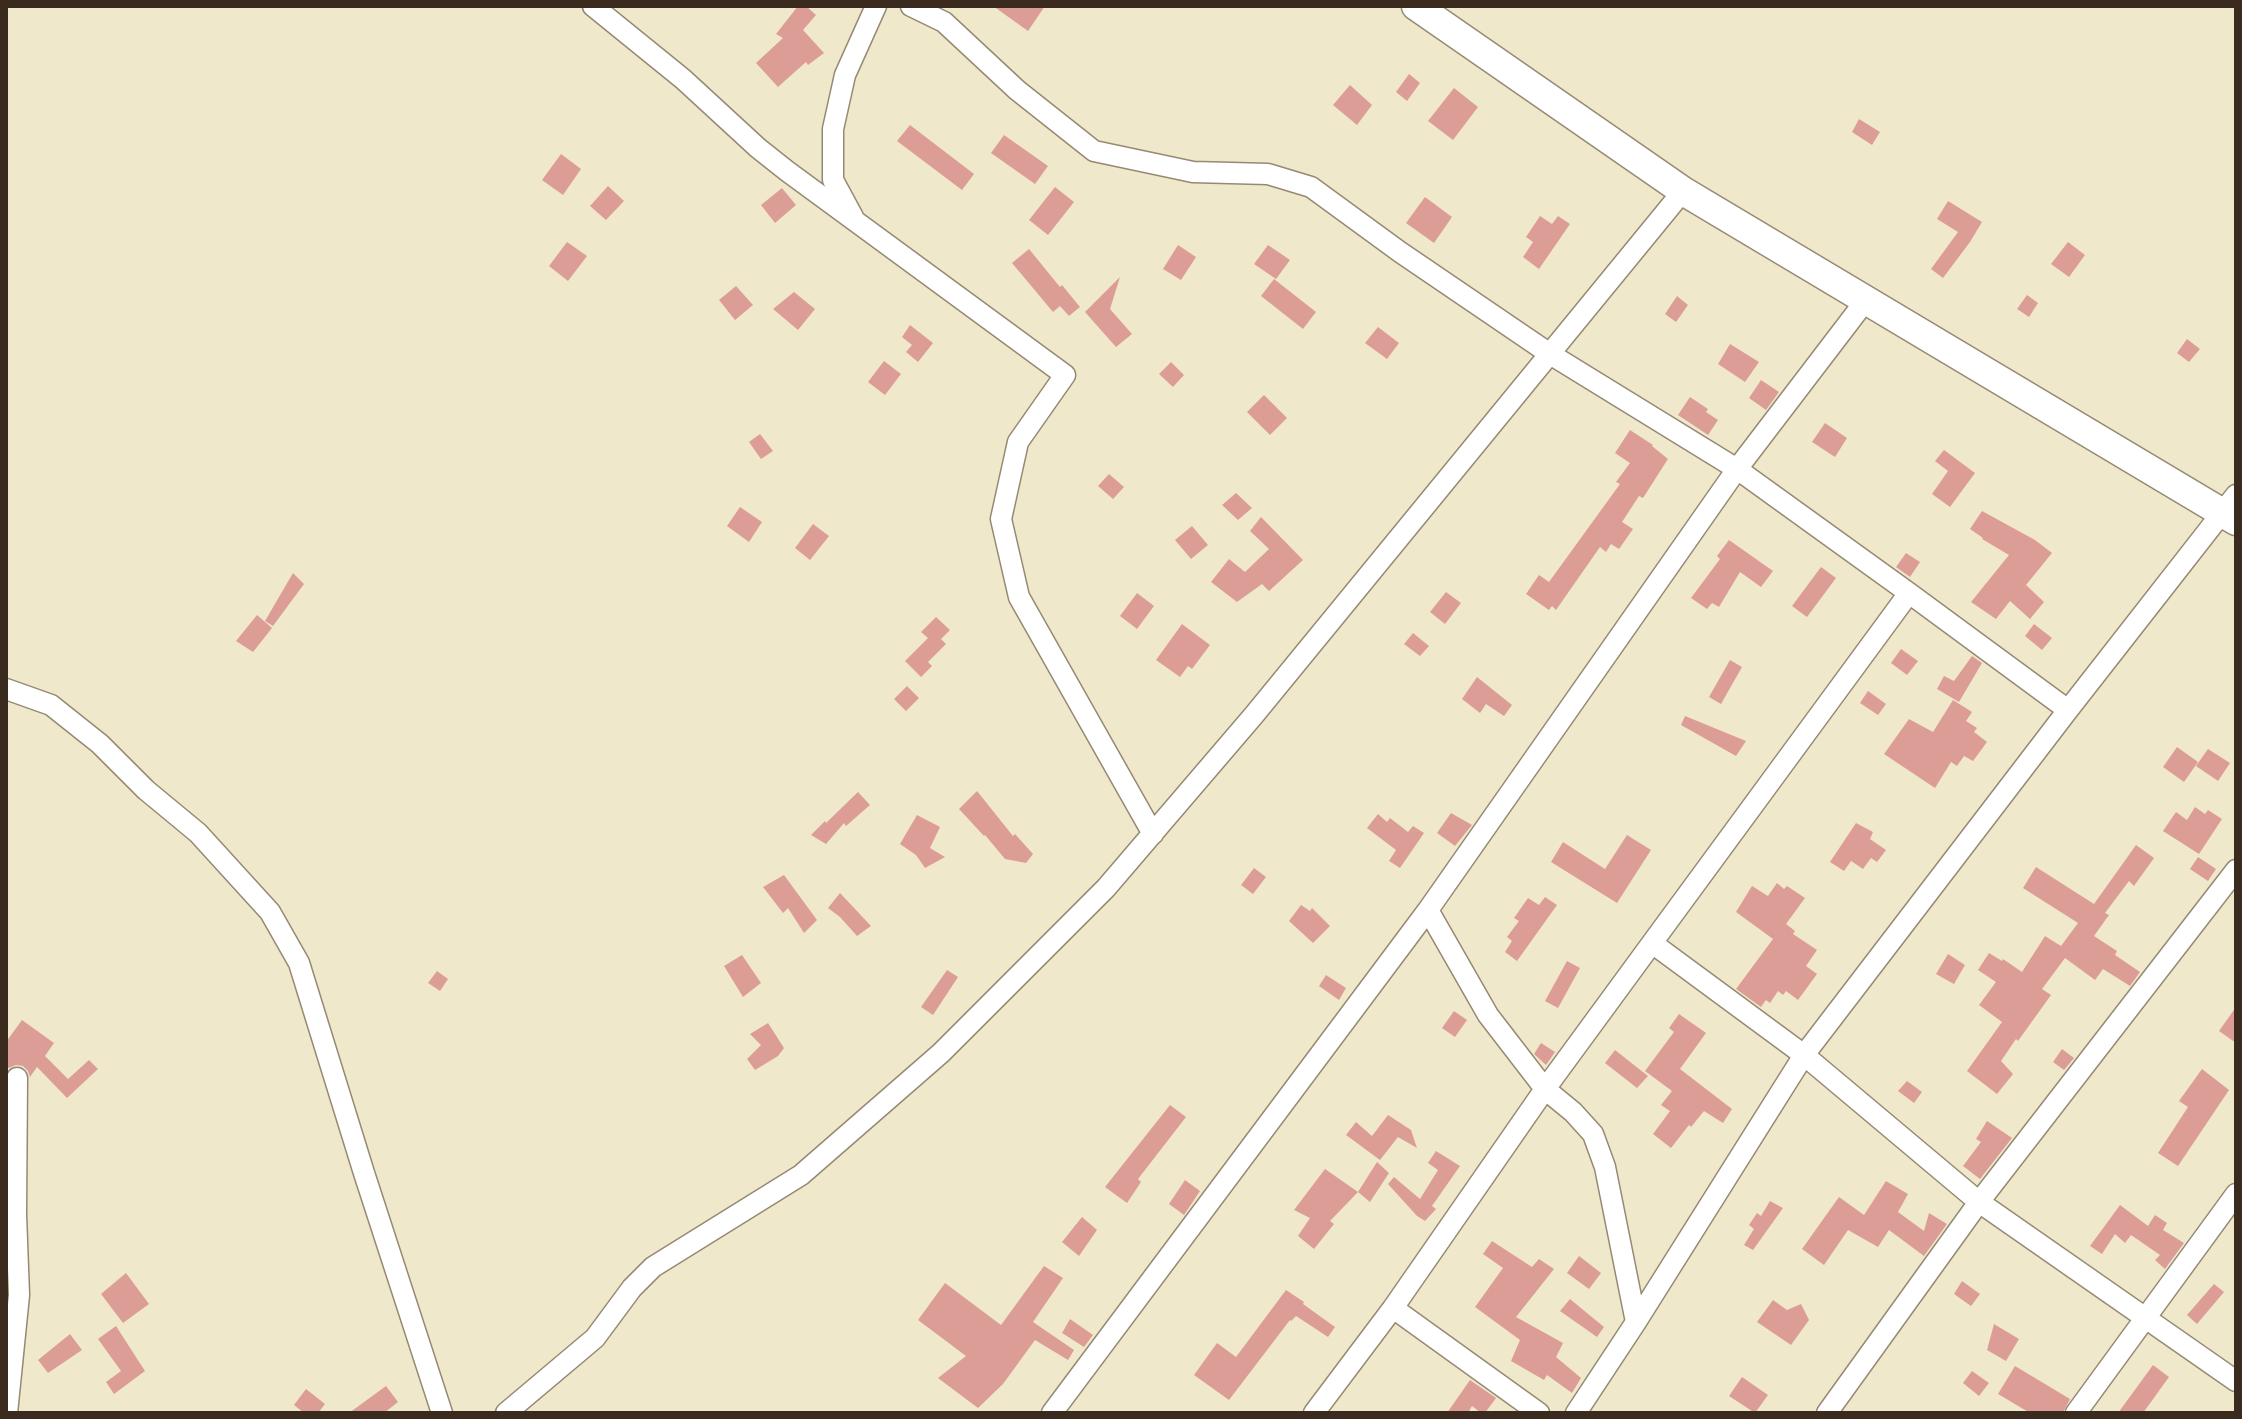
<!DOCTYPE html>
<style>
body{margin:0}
#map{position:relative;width:2242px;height:1419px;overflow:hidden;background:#f0e8cb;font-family:Alegreya,serif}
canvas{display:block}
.frame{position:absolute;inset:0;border:8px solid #3b2a1e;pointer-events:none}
</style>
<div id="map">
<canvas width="2242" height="1419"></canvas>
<div class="frame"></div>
</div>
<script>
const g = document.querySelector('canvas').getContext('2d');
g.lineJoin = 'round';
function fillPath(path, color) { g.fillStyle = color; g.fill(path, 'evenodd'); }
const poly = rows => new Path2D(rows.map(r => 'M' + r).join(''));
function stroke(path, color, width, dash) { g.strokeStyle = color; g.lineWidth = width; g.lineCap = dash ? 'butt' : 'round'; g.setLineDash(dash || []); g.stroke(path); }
const building = poly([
 [798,6,806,6,816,15,803,30,824,53,808,65,806,62,778,87,756,63,783,38,776,34],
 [993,6,1045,6,1028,31],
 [1409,74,1420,83,1407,101,1396,92],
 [1350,85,1372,105,1357,125,1333,105],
 [1454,88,1478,107,1453,140,1428,121],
 [1859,119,1880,132,1872,145,1852,132],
 [910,125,974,174,962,190,897,141],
 [1004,135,1048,166,1035,184,991,153],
 [561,154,581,169,563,195,542,180],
 [608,186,624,201,606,220,590,206],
 [1055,187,1074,202,1048,235,1029,220],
 [782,188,796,205,775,223,761,205],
 [1425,197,1452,217,1434,243,1406,223],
 [1948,201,1982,222,1970,242,1943,278,1931,269,1958,232,1937,219],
 [1540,216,1552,224,1558,216,1570,224,1539,269,1523,257,1533,242,1526,237],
 [567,242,587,256,568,281,549,266],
 [2068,242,2085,255,2069,277,2051,264],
 [1178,245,1196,257,1181,280,1163,269],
 [1268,245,1290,260,1276,279,1254,264],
 [1029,249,1060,287,1062,285,1080,307,1069,316,1060,306,1053,312,1012,263],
 [1120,277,1110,309,1132,334,1116,347,1085,312],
 [1274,279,1316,312,1303,329,1261,296],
 [736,286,753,305,735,320,719,300],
 [794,292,815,309,798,330,773,309],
 [2027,295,2038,303,2029,317,2017,309],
 [1677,296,1688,305,1676,322,1665,314],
 [910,325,933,343,918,362,906,352,912,345,902,337],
 [1378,327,1399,343,1387,359,1365,343],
 [2187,339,2200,349,2189,362,2177,353],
 [1730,344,1759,362,1745,382,1718,364],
 [884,361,901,374,885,395,868,382],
 [1171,362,1184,375,1173,387,1159,374],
 [1761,380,1779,392,1766,410,1749,398],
 [1264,395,1287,418,1270,435,1247,412],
 [1690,397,1708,409,1706,412,1718,420,1708,435,1678,415],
 [1825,423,1847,438,1835,457,1812,442],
 [1630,430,1653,445,1652,446,1668,459,1643,498,1639,496,1622,522,1633,529,1619,549,1611,544,1606,552,1600,547,1556,610,1552,606,1549,610,1526,594,1539,575,1549,582,1620,484,1616,482,1630,463,1615,453],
 [760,434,773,451,761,459,749,442],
 [1944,450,1975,473,1950,507,1932,494,1948,471,1935,461],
 [1109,474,1124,487,1113,499,1098,486],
 [1236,493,1252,508,1238,520,1222,505],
 [740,507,762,522,749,542,727,526],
 [1982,511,2035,540,2052,553,2026,585,2044,602,2030,619,2010,601,1996,619,1971,602,2009,555,1982,539,1983,538,1970,529],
 [1261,517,1303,560,1269,591,1262,584,1237,602,1211,582,1229,559,1245,572,1269,549,1250,531],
 [813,524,829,536,810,560,795,548],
 [1192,526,1208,545,1191,559,1175,540],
 [1729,540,1773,571,1761,587,1740,572,1719,607,1712,603,1707,609,1691,598,1720,559,1717,556],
 [1906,553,1920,562,1910,577,1896,567],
 [1821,567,1836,578,1807,617,1792,606],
 [293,573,304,584,273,626,265,621],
 [1446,592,1461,603,1445,624,1430,612],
 [1137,593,1154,606,1137,629,1120,616],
 [257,615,272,628,253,652,236,641],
 [936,617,950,630,941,639,946,644,928,662,932,666,921,677,905,661,928,638,921,632],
 [1182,624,1210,645,1192,669,1188,666,1180,677,1156,660],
 [2034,624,2052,638,2042,650,2025,636],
 [1413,633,1429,646,1420,656,1404,644],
 [1901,649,1918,661,1907,675,1891,663],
 [1972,656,1982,663,1959,702,1937,689,1944,676,1954,681],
 [1730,660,1742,667,1721,704,1709,697],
 [1477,677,1512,705,1504,716,1486,704,1480,713,1462,699],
 [907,686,919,698,906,711,894,699],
 [1868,691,1886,704,1878,715,1860,703],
 [1953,700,1972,712,1966,721,1977,728,1974,732,1987,742,1973,761,1964,756,1957,766,1951,762,1935,788,1884,754,1909,719,1933,732],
 [1685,716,1746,741,1736,756,1681,725],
 [2177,747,2198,762,2184,782,2163,767],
 [2208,749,2230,763,2218,781,2196,766],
 [977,791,1013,836,1015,834,1033,854,1026,863,1005,859,985,835,984,836,959,809],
 [858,792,870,805,846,826,844,823,826,844,811,835,825,821,826,823],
 [2195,807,2205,814,2208,810,2222,819,2199,854,2163,831,2176,812,2187,820],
 [1451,813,1472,825,1455,846,1437,833],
 [1378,814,1387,822,1390,818,1408,832,1413,826,1424,833,1400,868,1389,861,1396,850,1367,828],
 [917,815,940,827,930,848,945,857,925,868,916,855,900,844],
 [1856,823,1873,832,1870,839,1886,850,1877,862,1871,858,1863,869,1851,861,1844,871,1830,862],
 [1627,835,1651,850,1617,903,1551,862,1563,842,1605,869],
 [2136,845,2154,858,2134,886,2129,881,2105,913,2109,915,2094,936,2117,951,2115,955,2140,972,2130,986,2103,969,2095,980,2065,958,2042,989,2051,995,2018,1041,2016,1039,2001,1061,2013,1074,1997,1094,1967,1071,2002,1022,1979,1005,1996,982,1978,970,1989,953,2002,961,2003,959,2022,972,2045,936,2061,946,2078,923,2023,888,2036,867,2094,904],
 [2198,857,2216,869,2208,881,2190,869],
 [1254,868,1266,877,1253,894,1241,885],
 [784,875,817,920,804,933,788,908,783,913,763,887],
 [1777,883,1784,889,1787,886,1805,898,1786,924,1795,931,1793,934,1817,950,1806,966,1817,974,1798,1000,1786,991,1783,995,1778,991,1770,1003,1766,1000,1761,1007,1736,989,1773,939,1736,912,1752,886,1768,896],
 [840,893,871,926,857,936,840,917,828,908],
 [1545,897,1557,905,1517,961,1505,952,1512,941,1507,937,1519,921,1514,918,1528,898,1539,905],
 [1301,905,1310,911,1312,908,1330,926,1313,943,1289,921],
 [1948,954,1965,965,1954,984,1936,974],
 [742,955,761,983,743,997,724,966],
 [1567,961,1580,968,1558,1008,1545,1001],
 [947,970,958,977,933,1015,921,1007],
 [437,971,448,979,440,991,428,983],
 [1326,975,1346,988,1339,1000,1319,986],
 [2236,1007,2236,1043,2219,1031],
 [1454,1011,1467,1020,1455,1037,1442,1028],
 [1679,1014,1706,1033,1680,1069,1732,1109,1723,1123,1704,1111,1691,1127,1689,1125,1671,1148,1653,1134,1670,1111,1661,1105,1672,1091,1645,1071,1674,1032,1669,1028],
 [22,1020,54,1043,45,1056,68,1079,89,1060,98,1069,67,1098,37,1067,30,1077,28,1071,23,1066,16,1065,9,1068,6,1066,6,1042],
 [768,1023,784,1048,778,1056,755,1070,747,1059,761,1045,750,1034],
 [1541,1043,1555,1052,1546,1065,1534,1054],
 [2062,1049,2074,1058,2064,1070,2053,1062],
 [1615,1050,1648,1076,1637,1088,1605,1063],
 [2202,1069,2229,1090,2178,1166,2158,1153,2188,1107,2179,1101],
 [1907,1081,1922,1092,1914,1103,1898,1091],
 [1170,1105,1186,1117,1138,1179,1141,1182,1127,1203,1105,1187],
 [1388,1115,1411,1130,1417,1148,1398,1137,1380,1160,1346,1135,1356,1122,1372,1136],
 [1987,1121,2012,1138,1980,1179,1963,1166,1981,1142,1976,1139],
 [1436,1151,1460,1166,1432,1206,1436,1209,1425,1221,1417,1216,1388,1184,1394,1177,1420,1199,1438,1170,1428,1163],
 [1377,1162,1389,1173,1370,1202,1358,1192],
 [1325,1169,1358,1192,1330,1221,1334,1224,1314,1249,1298,1236,1310,1218,1294,1210],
 [1185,1180,1200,1191,1184,1215,1169,1204],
 [1886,1181,1908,1194,1898,1212,1924,1231,1929,1213,1947,1224,1924,1256,1889,1230,1878,1247,1848,1230,1824,1265,1802,1249,1839,1197,1864,1215],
 [1770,1201,1783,1208,1753,1250,1744,1245,1754,1229,1749,1225,1757,1213,1761,1216],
 [2120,1205,2148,1226,2155,1215,2167,1223,2163,1230,2184,1243,2165,1269,2155,1260,2160,1255,2131,1235,2125,1243,2115,1234,2102,1254,2090,1246],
 [1082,1217,1097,1230,1079,1256,1062,1242],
 [1492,1241,1532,1267,1539,1259,1554,1269,1516,1317,1563,1343,1556,1357,1581,1378,1572,1393,1547,1375,1544,1380,1511,1361,1520,1340,1475,1307,1503,1268,1483,1254],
 [1579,1256,1601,1273,1589,1289,1567,1273],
 [1044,1266,1063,1278,1033,1322,1074,1350,1068,1360,1035,1340,1003,1384,978,1408,938,1378,966,1356,918,1320,945,1283,1001,1325],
 [126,1273,149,1304,123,1323,101,1294],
 [1962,1281,1980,1294,1971,1306,1954,1294],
 [2214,1284,2224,1292,2197,1324,2187,1315],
 [1286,1290,1304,1302,1303,1304,1335,1327,1328,1337,1296,1316,1291,1321,1290,1320,1229,1400,1194,1375,1217,1343,1236,1357],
 [1570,1299,1604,1327,1597,1337,1560,1311],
 [1773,1300,1787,1310,1801,1304,1809,1320,1791,1345,1757,1322],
 [1070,1319,1093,1335,1084,1347,1062,1333],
 [1994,1324,2019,1339,2006,1361,1987,1350],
 [116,1326,145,1371,114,1394,106,1382,121,1371,98,1339],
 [70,1334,82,1350,48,1373,38,1360],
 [2153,1365,2169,1377,2143,1413,2118,1413],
 [2015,1366,2070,1399,2063,1413,2030,1413,1998,1394],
 [1972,1371,1989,1383,1979,1396,1963,1383],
 [1742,1377,1768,1395,1755,1413,1729,1396],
 [1470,1380,1496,1398,1485,1413,1481,1413,1472,1406,1468,1413,1447,1413],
 [386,1386,398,1402,384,1413,349,1413],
 [306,1389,325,1404,318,1413,304,1413,294,1405]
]);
const street = poly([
 [593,6,683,79,758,148,787,171,1065,375,1018,442,1001,519,1019,597,1153,834],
 [911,6,944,22,1017,90,1094,151,1193,172,1268,174,1311,187,1400,252,1550,354,1737,469,1909,593,2068,710],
 [853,217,833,180,833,129,845,75,876,6],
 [6,689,51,705,100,744,146,790,198,833,270,912,299,963,364,1173,442,1413],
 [1428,910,1488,1015,1545,1089,1573,1112,1593,1134,1605,1167,1636,1322],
 [1652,943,1909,593],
 [1393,1308,1545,1089,1652,943,1804,1055,1979,1202,2236,1381],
 [7,1413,19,1295,16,1214,17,1078],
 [506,1413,595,1338,632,1288,653,1267,801,1175,941,1053,1106,888,1254,715,1683,191],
 [1052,1413,1428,910,1737,469,1866,300],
 [1314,1413,1393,1308,1539,1413],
 [1576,1413,1636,1322,1804,1055,2068,710,2236,495],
 [1827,1413,1979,1202,2236,870],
 [2076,1413,2236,1194]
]);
const secondary = poly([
 [1416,6,1683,191,2236,521]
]);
fillPath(building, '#dd9d97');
stroke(street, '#968974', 23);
stroke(secondary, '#968974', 31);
stroke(street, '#fff', 20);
stroke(secondary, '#fff', 28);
</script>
